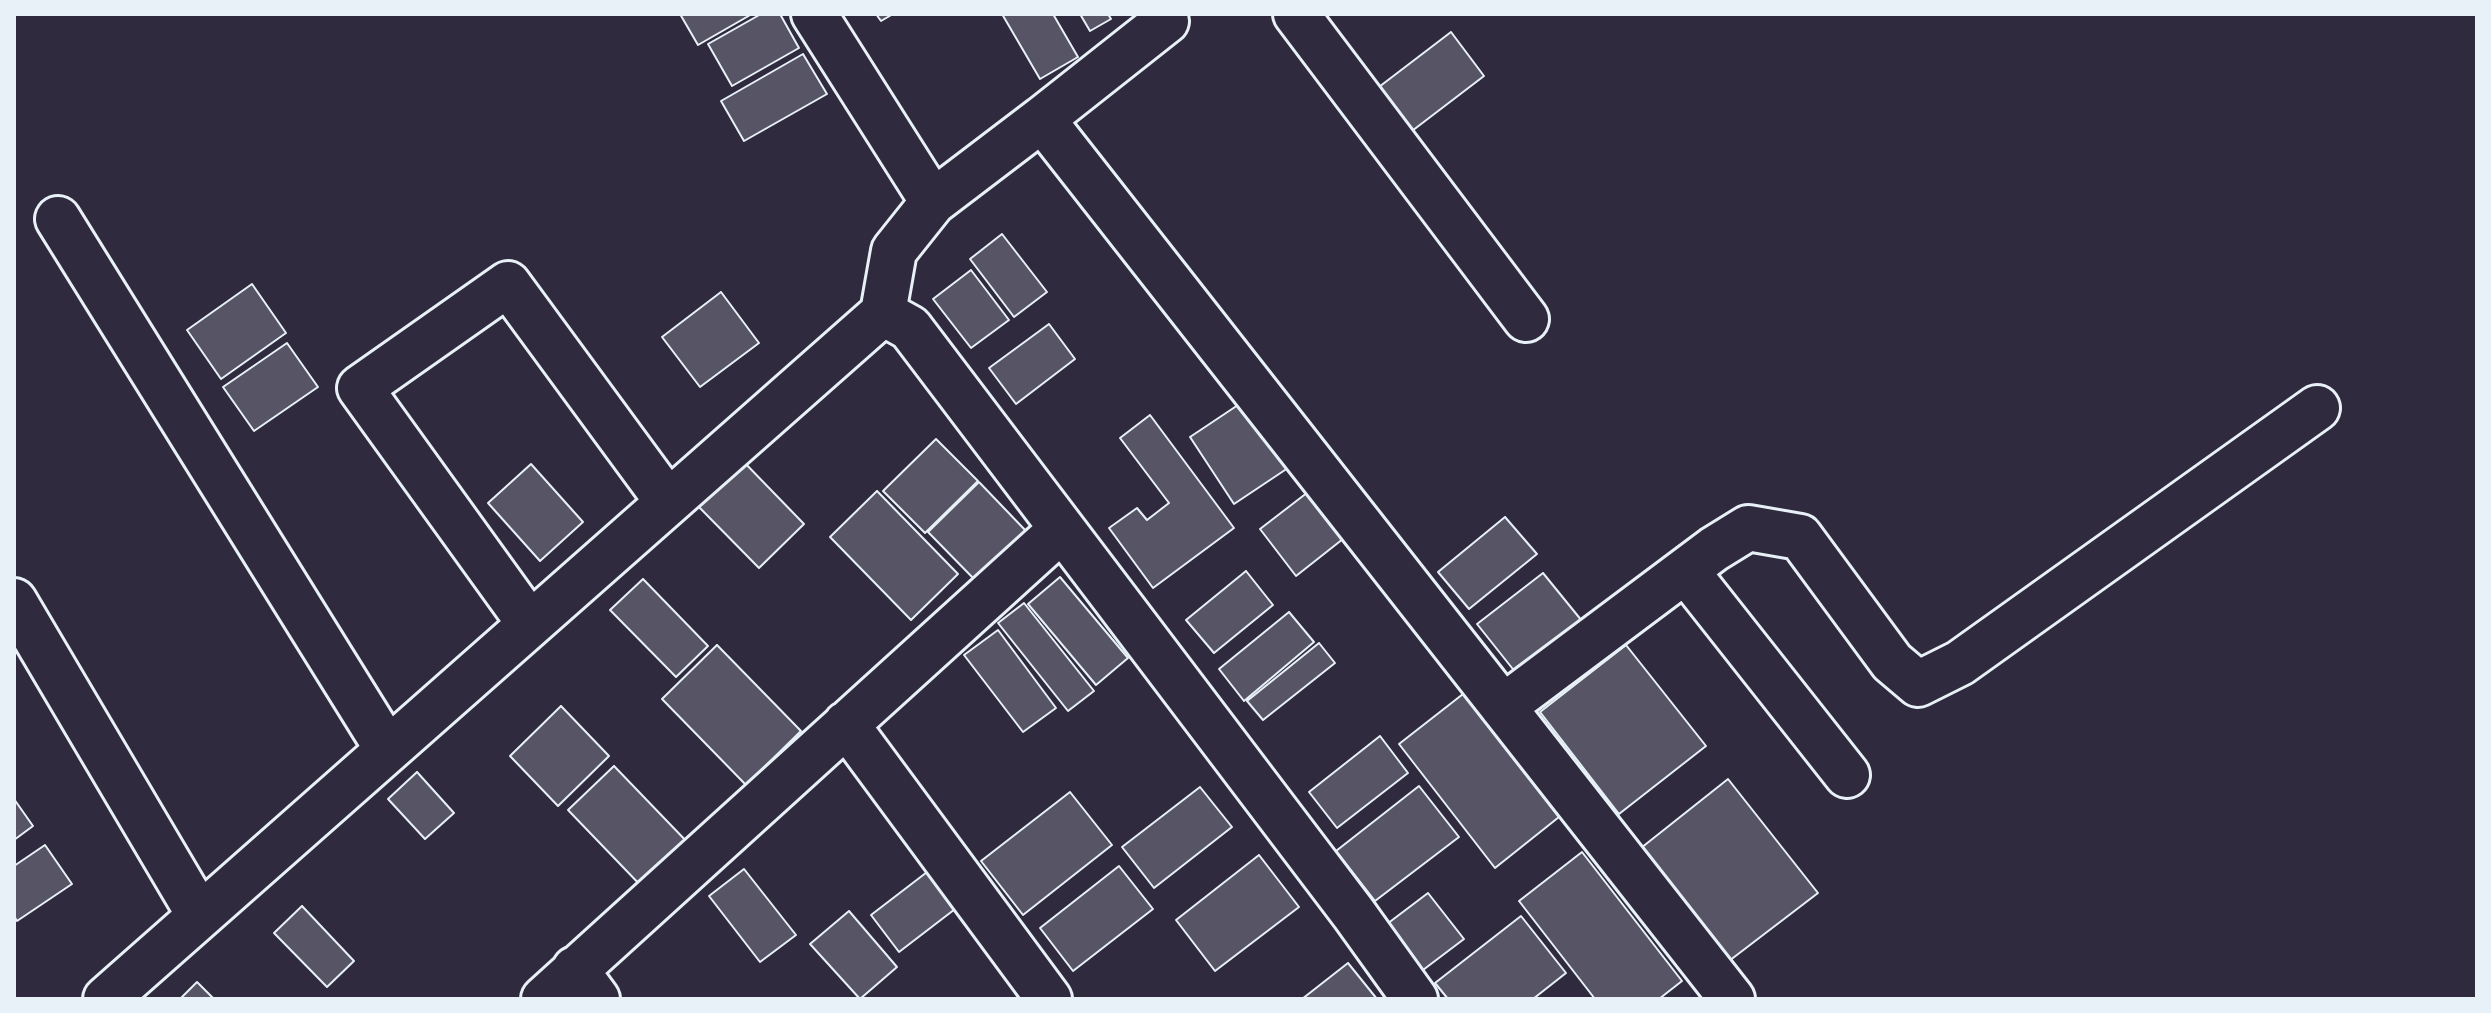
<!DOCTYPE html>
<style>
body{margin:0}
#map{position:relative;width:2491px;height:1013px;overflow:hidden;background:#2f2a3d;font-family:Kalam,sans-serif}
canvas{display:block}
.frame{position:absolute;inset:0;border:16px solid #e8f1f8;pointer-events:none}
</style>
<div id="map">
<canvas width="2491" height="1013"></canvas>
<div class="frame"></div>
</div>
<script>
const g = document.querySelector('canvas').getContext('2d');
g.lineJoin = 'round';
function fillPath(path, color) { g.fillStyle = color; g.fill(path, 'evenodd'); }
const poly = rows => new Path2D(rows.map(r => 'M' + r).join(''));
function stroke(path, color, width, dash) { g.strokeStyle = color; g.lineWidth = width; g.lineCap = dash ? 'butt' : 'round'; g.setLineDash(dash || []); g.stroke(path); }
const building = poly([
 [680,14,752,14,698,45,680,14],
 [761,14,780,14,799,48,732,86,708,44,761,14],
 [876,14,893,14,881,21,876,14],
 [1002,14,1053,14,1078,57,1040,79,1002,14],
 [1080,14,1108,14,1111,19,1090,31,1080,14],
 [1451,32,1484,76,1408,134,1375,90,1451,32],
 [803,54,827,94,744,141,721,101,803,54],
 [1002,234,1047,292,1014,317,970,259,1002,234],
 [971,270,1009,320,971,348,933,299,971,270],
 [252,284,286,333,221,379,187,330,252,284],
 [721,292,759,343,700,387,662,337,721,292],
 [1049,324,1075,359,1016,404,989,368,1049,324],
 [287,343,318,387,254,431,223,387,287,343],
 [1250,397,1294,464,1234,504,1190,437,1250,397],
 [1150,415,1234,528,1153,588,1109,528,1137,508,1147,520,1169,503,1120,438,1150,415],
 [936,439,978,481,925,533,883,491,936,439],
 [740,458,804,524,759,568,695,503,740,458],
 [531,464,583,522,540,561,488,503,531,464],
 [979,482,1026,531,975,580,928,532,979,482],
 [1312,489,1348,535,1296,576,1260,529,1312,489],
 [877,491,958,574,911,620,830,537,877,491],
 [1505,517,1537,554,1469,609,1438,572,1505,517],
 [1246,571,1273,605,1214,653,1186,620,1246,571],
 [1543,573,1582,621,1516,673,1477,624,1543,573],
 [1060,577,1128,658,1096,685,1028,604,1060,577],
 [643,579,708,646,676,677,610,610,643,579],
 [1024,603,1094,691,1068,711,998,623,1024,603],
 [1289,612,1314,642,1244,701,1219,669,1289,612],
 [998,630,1056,708,1023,732,964,655,998,630],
 [1319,643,1335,663,1263,720,1247,701,1319,643],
 [717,645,801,731,746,785,662,699,717,645],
 [1626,645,1706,746,1619,814,1540,712,1626,645],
 [1463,694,1559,817,1495,868,1399,744,1463,694],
 [561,706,609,756,558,806,510,756,561,706],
 [1380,736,1408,773,1337,828,1309,792,1380,736],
 [614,766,691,846,645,890,568,810,614,766],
 [417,772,454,813,425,839,388,799,417,772],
 [1728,779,1818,893,1729,961,1641,848,1728,779],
 [1419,786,1459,837,1375,901,1336,851,1419,786],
 [1200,787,1232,827,1154,888,1122,847,1200,787],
 [1070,792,1112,845,1023,915,981,861,1070,792],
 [14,799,33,826,14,840,14,799],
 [45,845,72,884,17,921,14,916,14,866,45,845],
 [1582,852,1682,981,1659,999,1595,999,1519,901,1582,852],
 [1259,855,1299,907,1215,971,1176,920,1259,855],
 [1119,866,1153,909,1073,971,1040,928,1119,866],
 [744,869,796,935,760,962,709,896,744,869],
 [931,869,959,906,899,952,871,915,931,869],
 [1428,893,1464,939,1423,970,1387,924,1428,893],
 [302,906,354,961,327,987,274,933,302,906],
 [849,911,897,967,860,999,810,944,849,911],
 [1521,916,1566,973,1533,999,1448,999,1435,983,1521,916],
 [1348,963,1377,999,1302,999,1348,963],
 [197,982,214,999,180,999,197,982]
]);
const street = poly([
 [814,14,933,202],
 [1296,14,1526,319],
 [1042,119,1166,21,1162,14],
 [58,219,388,750],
 [883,313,910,328,1354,914,1415,999],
 [1686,571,1847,775],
 [14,601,200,916],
 [530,624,360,388,508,284,668,502],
 [1503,707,1714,549,1748,528,1800,537,1892,662,1918,684,1960,663,2317,408],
 [846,724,1049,999],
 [575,969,597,999],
 [106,999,883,313,894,251,933,202,1042,119,1732,999],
 [544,999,1062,529]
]);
fillPath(building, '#575565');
stroke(building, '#e8f1f8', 2);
stroke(street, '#e8f1f8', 50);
stroke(street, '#2f2a3d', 44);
</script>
